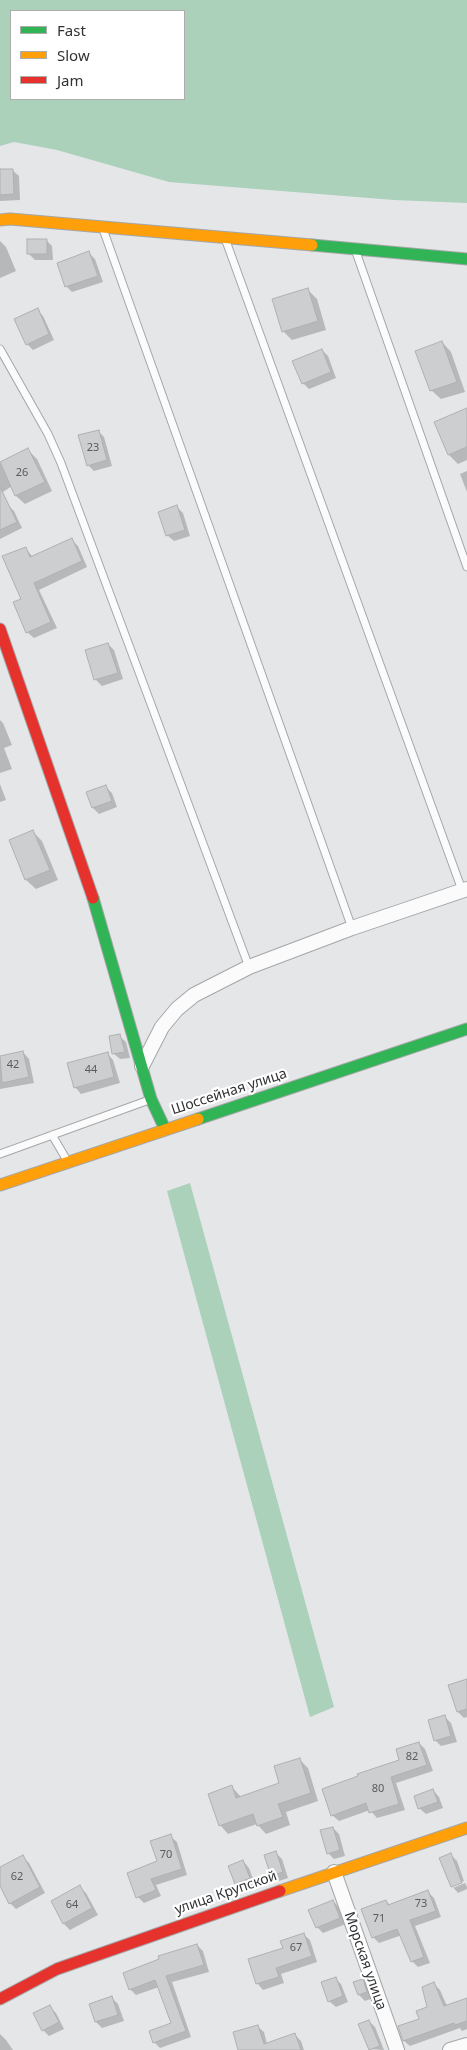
<!DOCTYPE html>
<meta charset="utf-8">
<style>
body{margin:0}
#map{position:relative;width:467px;height:2050px;overflow:hidden;background:#e4e6e8;font-family:"Noto Sans",sans-serif}
canvas{display:block}
.legend{position:absolute;left:10px;top:10px;width:175px;height:90px;box-sizing:border-box;background:#fff;border:1px solid #adadae;margin:0;padding:6px 9px;list-style:none;font-size:15px;color:#313234}
.legend li{display:flex;align-items:center;gap:10px;height:25px}
.legend b{width:25px;border:1px solid #adadae}
</style>
<div id="map">
<canvas width="467" height="2050"></canvas>
<ul class="legend">
<li><b style="height:6px;background:#30b455"></b>Fast</li>
<li><b style="height:6px;background:#ff9f0a"></b>Slow</li>
<li><b style="height:6px;background:#e5322d"></b>Jam</li>
</ul>
</div>
<script>
const g = document.querySelector('canvas').getContext('2d');
g.lineJoin = 'round';
function fillPath(path, color) { g.fillStyle = color; g.fill(path, 'evenodd'); }
const poly = rows => new Path2D(rows.map(r => 'M' + r).join(''));
function stroke(path, color, width, dash) { g.strokeStyle = color; g.lineWidth = width; g.lineCap = dash ? 'butt' : 'round'; g.setLineDash(dash || []); g.stroke(path); }
function label(font, color, halo, rows, align = 'center') {
  g.font = font + ' "Noto Sans",sans-serif'; g.lineWidth = 4.5; g.setLineDash([]); g.textBaseline = 'middle'; g.strokeStyle = halo; g.fillStyle = color; for (const [text, x, y, turn = 0] of rows) {
    g.save(); g.translate(x, y); g.rotate((+turn || 0) * Math.PI / 180); g.textAlign = isNaN(turn) ? turn : align; if (halo) g.strokeText(text, 0, 0); g.fillText(text, 0, 0); g.restore();
  }
}
const forest = poly([
 [0,0,467,0,467,203,394,200,169,182,57,150,14,142,0,146],
 [184,11,184,99,11,99,11,11],
 [190,1183,334,1707,310,1717,167,1191]
]);
const shadow = poly([
 [12,170,19,176,20,200,0,201,0,171],
 [46,240,52,246,53,260,35,260,29,254],
 [0,241,6,247,16,271,0,278],
 [89,253,95,259,103,282,72,292,66,286],
 [308,290,317,299,326,330,292,340,283,331],
 [37,310,43,316,54,340,33,350,27,344],
 [442,342,451,352,465,392,441,399,431,390],
 [322,350,328,356,336,378,309,389,303,383],
 [467,410,467,460,458,464,449,455],
 [98,431,104,437,112,466,94,471,88,465],
 [28,450,37,459,52,491,25,504,16,496,12,486,0,494,0,464],
 [467,471,467,492,460,474],
 [8,505,14,511,22,528,0,539,0,509],
 [177,507,183,513,190,536,174,541,167,535],
 [71,539,78,546,87,567,39,590,57,628,34,638,27,632,26,549,33,557],
 [108,644,114,650,123,679,102,686,96,680,86,651],
 [0,720,3,723,12,745,4,748,12,769,0,773],
 [0,784,6,800,0,802],
 [106,787,112,793,117,807,99,814,93,808],
 [33,832,42,841,58,880,36,889,26,880,10,841],
 [119,1036,126,1042,130,1058,120,1059,113,1053],
 [23,1052,29,1059,34,1083,0,1089,0,1058],
 [107,1053,113,1060,120,1083,81,1094,75,1087],
 [467,1681,467,1717,464,1718,458,1712,450,1686],
 [445,1717,451,1723,457,1742,441,1746,435,1740],
 [419,1743,425,1749,433,1771,396,1783,405,1810,377,1818,370,1810,339,1821,332,1815,401,1761],
 [299,1759,308,1768,318,1801,286,1812,290,1825,266,1834,257,1824,228,1834,220,1825,232,1787,241,1797,280,1784],
 [433,1790,439,1797,443,1808,426,1814,419,1808],
 [333,1828,339,1834,345,1856,334,1859,328,1853],
 [170,1836,177,1842,187,1875,156,1885,161,1896,144,1903,138,1897,158,1862],
 [276,1853,282,1859,288,1878,279,1881,272,1875],
 [451,1855,457,1861,464,1881,453,1885,453,1888,465,1883,467,1887,467,1889,458,1893,452,1886],
 [23,1857,29,1863,45,1893,16,1909,10,1903,0,1884,0,1869],
 [243,1861,249,1868,255,1884,242,1890,236,1883],
 [79,1887,86,1893,98,1915,70,1930,64,1924,52,1902],
 [428,1892,434,1898,441,1917,415,1926,430,1963,418,1967,412,1961,402,1935,379,1943,373,1937,386,1901,390,1905],
 [333,1901,339,1907,346,1924,323,1933,317,1927],
 [303,1934,310,1940,317,1962,281,1974,284,1983,263,1990,257,1983],
 [197,1945,203,1951,209,1972,172,1982,191,2037,160,2048,154,2042,172,2024,159,1987,136,1995,130,1989],
 [335,1978,341,1984,348,2002,336,2007,329,2001],
 [362,1981,368,1987,373,1998,365,2001,359,1995,355,1983],
 [434,1984,440,1990,447,2006,467,2000,467,2029,462,2031,460,2028,410,2046,404,2041,400,2027,421,2020,429,2008],
 [112,1998,118,2004,124,2021,102,2028,96,2022,90,2005],
 [50,2007,56,2013,64,2029,49,2036,43,2030],
 [369,2021,375,2027,384,2050,370,2049],
 [257,2026,264,2032,267,2044,295,2035,301,2041,304,2050,239,2050],
 [0,2034,6,2040,13,2050,0,2050]
]);
const building = poly([
 [0,169,13,169,14,194,0,195,0,169],
 [27,239,47,239,47,254,27,254,27,239],
 [89,251,98,276,65,287,57,263,89,251],
 [308,288,318,321,282,332,272,299,308,288],
 [38,308,49,334,26,345,14,319,38,308],
 [442,341,457,382,430,391,415,351,442,341],
 [322,349,331,372,302,384,292,361,322,349],
 [467,408,467,447,448,455,434,422,467,408],
 [99,430,107,460,87,466,78,435,99,430],
 [28,448,45,482,15,496,0,462,28,448],
 [0,487,17,522,0,530,0,487],
 [177,505,185,530,166,536,158,512,177,505],
 [72,538,82,561,34,583,51,622,26,633,13,602,21,599,2,556,26,547,30,557,72,538],
 [108,643,118,673,94,680,85,650,108,643],
 [106,785,112,801,92,808,86,792,106,785],
 [33,830,50,870,25,880,9,840,33,830],
 [120,1034,125,1052,112,1054,109,1036,120,1034],
 [23,1051,29,1077,2,1083,0,1056,23,1051],
 [108,1052,114,1077,74,1088,67,1063,108,1052],
 [467,1679,467,1709,457,1712,448,1685,467,1679],
 [445,1715,451,1736,434,1741,428,1720,445,1715],
 [419,1742,427,1765,391,1777,399,1804,369,1813,366,1803,331,1816,322,1789,358,1776,357,1774,399,1760,396,1749,419,1742],
 [300,1758,311,1793,278,1804,283,1817,257,1826,253,1814,219,1826,208,1794,232,1785,236,1798,279,1783,274,1766,300,1758],
 [433,1789,438,1802,418,1809,414,1796,433,1789],
 [333,1827,340,1850,327,1854,320,1830,333,1827],
 [171,1834,182,1869,151,1879,156,1890,136,1898,127,1873,157,1861,150,1841,171,1834],
 [276,1851,283,1872,271,1876,264,1855,276,1851],
 [451,1853,462,1883,451,1887,439,1858,451,1853],
 [23,1855,40,1887,9,1904,0,1886,0,1867,23,1855],
 [243,1860,250,1878,235,1884,228,1866,243,1860],
 [80,1885,92,1908,63,1924,51,1901,80,1885],
 [428,1890,436,1911,410,1920,424,1957,411,1962,397,1929,372,1938,361,1909,386,1900,388,1905,428,1890],
 [333,1900,340,1918,316,1928,308,1910,333,1900],
 [304,1933,312,1956,276,1968,279,1977,256,1984,248,1959,283,1948,280,1941,304,1933],
 [197,1944,204,1965,166,1976,186,2031,153,2043,149,2031,171,2023,155,1980,129,1990,123,1973,159,1959,158,1956,197,1944],
 [336,1977,343,1996,328,2002,321,1982,336,1977],
 [363,1979,367,1992,358,1995,353,1982,363,1979],
 [434,1982,444,2006,467,1998,467,2021,455,2025,454,2023,403,2041,398,2026,419,2019,416,2011,427,2007,422,1987,434,1982],
 [112,1996,118,2015,95,2022,89,2004,112,1996],
 [50,2005,59,2022,42,2031,33,2013,50,2005],
 [369,2020,380,2046,369,2050,358,2024,369,2020],
 [258,2025,264,2044,295,2033,301,2050,238,2050,233,2032,258,2025]
]);
const lane = poly([
 [103,229,352,928],
 [226,241,462,890],
 [356,252,467,567],
 [0,349,48,434,61,463,249,967],
 [52,1135,68,1162],
 [0,1154,149,1100]
]);
const street = poly([
 [142,1066,162,1027,177,1009,194,995,249,967,352,928,467,889],
 [334,1872,397,2050],
 [450,2050,467,2045]
]);
const fast = poly([
 [312,245,467,259],
 [93,898,151,1099,165,1129],
 [198,1119,467,1029]
]);
const slow = poly([
 [0,220,10,219,312,245],
 [0,1185,198,1119],
 [280,1891,467,1828]
]);
const jam = poly([
 [0,629,93,898],
 [0,1999,57,1969,280,1891]
]);
const numberNames = [
 ["23",93,448],
 ["26",22,473],
 ["42",13,1065],
 ["44",91,1070],
 ["82",412,1757],
 ["80",378,1789],
 ["70",166,1855],
 ["62",17,1877],
 ["73",421,1904],
 ["64",72,1905],
 ["71",379,1919],
 ["67",296,1948]
];
const streetNames = [
 ["Шоссейная улица",229,1092,-18],
 ["улица Крупской",226,1893,-19],
 ["Морская улица",365,1961,71]
];
fillPath(forest, '#abd1bb');
fillPath(shadow, '#0003');
fillPath(building, '#cdced0');
stroke(building, '#afb0b2', 1);
stroke(lane, '#a4a6a8', 9);
stroke(street, '#a4a6a8', 16);
stroke(fast, '#a4a6a8', 13);
stroke(slow, '#a4a6a8', 13);
stroke(jam, '#a4a6a8', 13);
stroke(lane, '#fbfbfc', 7);
stroke(street, '#fbfbfc', 14);
stroke(fast, '#30b455', 11);
stroke(slow, '#ff9f0a', 11);
stroke(jam, '#e5322d', 11);
label('11px', '#5a5b5d', null, numberNames);
label('14px', '#313234', '#fff', streetNames);
</script>
